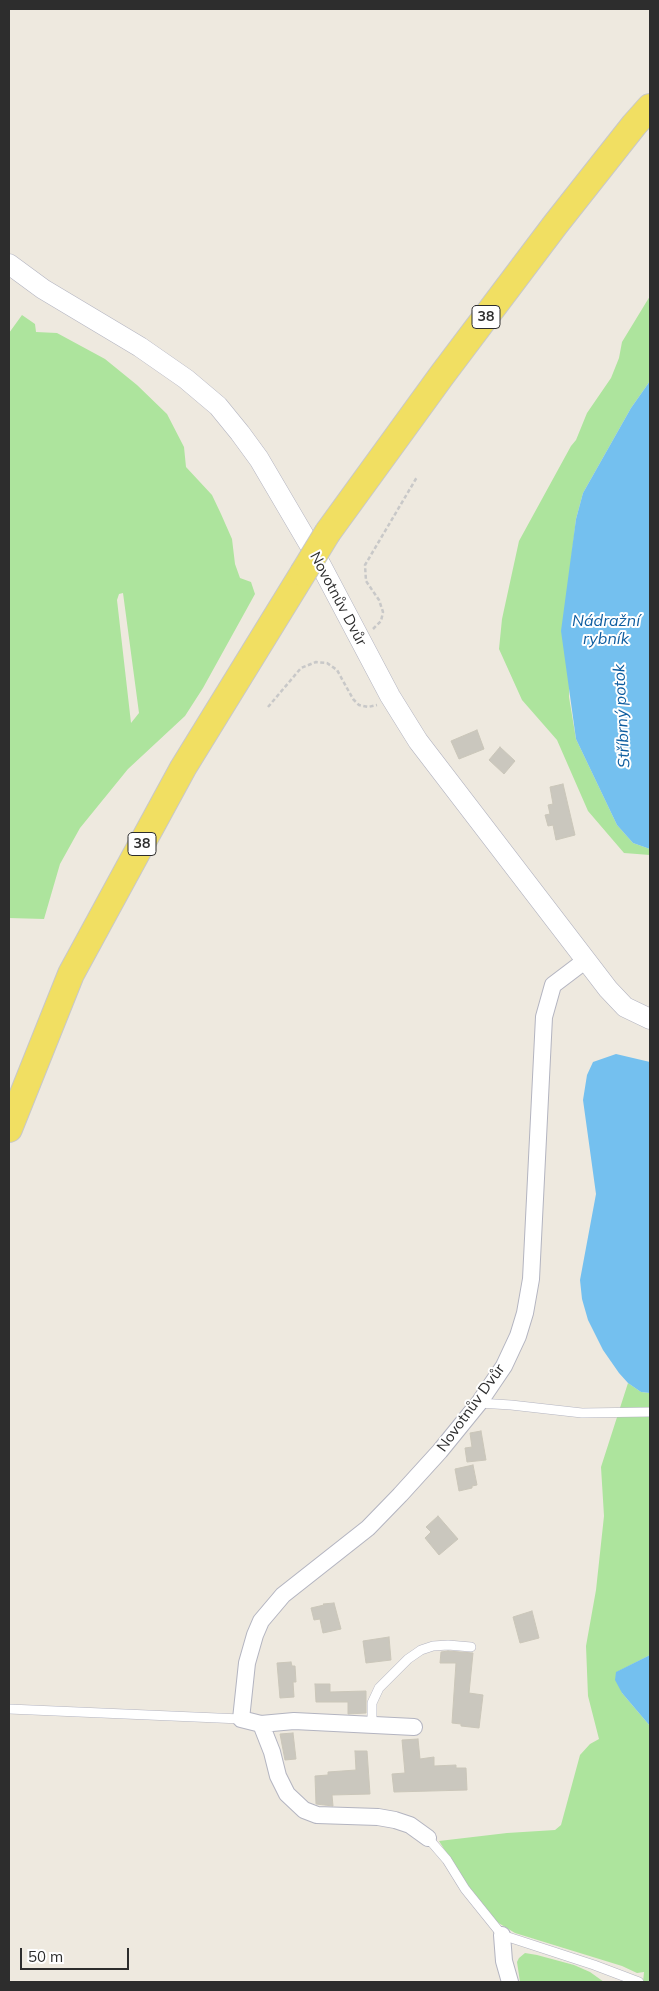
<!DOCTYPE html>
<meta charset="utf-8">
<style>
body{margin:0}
#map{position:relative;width:659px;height:1991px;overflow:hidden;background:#eee9df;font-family:Mulish,sans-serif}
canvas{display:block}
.frame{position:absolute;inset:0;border:10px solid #2d2d2d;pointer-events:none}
.scale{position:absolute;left:20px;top:1948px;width:109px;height:22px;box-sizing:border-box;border:2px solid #2d2d2d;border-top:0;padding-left:6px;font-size:15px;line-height:18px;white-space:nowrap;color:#2d2d2d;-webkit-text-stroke:4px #fff;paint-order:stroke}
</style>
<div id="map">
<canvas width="659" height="1991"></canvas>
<div class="frame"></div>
<div class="scale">50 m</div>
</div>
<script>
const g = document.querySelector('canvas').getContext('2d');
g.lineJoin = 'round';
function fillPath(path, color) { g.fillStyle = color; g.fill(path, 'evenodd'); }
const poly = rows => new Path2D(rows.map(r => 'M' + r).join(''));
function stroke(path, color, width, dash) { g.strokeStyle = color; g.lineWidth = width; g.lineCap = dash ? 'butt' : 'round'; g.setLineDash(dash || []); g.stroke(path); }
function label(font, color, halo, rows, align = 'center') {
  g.font = font + ' Mulish,sans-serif'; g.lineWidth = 4; g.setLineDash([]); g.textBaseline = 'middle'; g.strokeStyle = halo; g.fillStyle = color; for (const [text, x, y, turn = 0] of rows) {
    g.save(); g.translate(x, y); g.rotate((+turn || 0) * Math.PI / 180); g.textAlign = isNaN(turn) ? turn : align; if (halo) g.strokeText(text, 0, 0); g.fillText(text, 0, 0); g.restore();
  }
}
const green = poly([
 [650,296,650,381,631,408,583,493,576,519,571,562,569,697,576,739,617,825,633,843,650,849,650,855,624,853,588,811,557,740,522,700,499,649,502,619,519,541,571,446,576,440,587,413,611,378,619,358,622,342],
 [22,315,35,324,36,332,57,333,105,359,137,385,167,414,184,447,186,467,212,495,221,514,232,539,235,564,240,578,251,582,255,594,203,688,185,716,128,769,80,828,60,864,44,919,9,918,9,333],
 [123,593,139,713,131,723,117,600,119,594],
 [628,1383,641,1392,650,1393,650,1655,617,1672,622,1693,650,1726,650,1982,643,1982,644,1972,637,1973,622,1966,515,1933,492,1919,477,1901,439,1841,507,1833,555,1830,561,1825,580,1755,590,1744,599,1739,588,1696,586,1646,596,1590,604,1516,601,1467],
 [525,1953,537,1955,574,1965,590,1972,604,1982,520,1982,517,1962,519,1958]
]);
const water = poly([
 [650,381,650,849,633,843,617,825,576,739,561,631,576,519,583,493,631,408],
 [616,1054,650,1062,650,1393,641,1392,628,1383,619,1373,603,1350,588,1320,582,1299,580,1280,596,1194,583,1100,587,1075,593,1062],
 [650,1655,650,1726,622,1693,615,1680,616,1672]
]);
const building = poly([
 [477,730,484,749,459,759,451,741,477,730],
 [500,747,515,761,504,774,489,760,500,747],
 [563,784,575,835,556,840,553,825,548,826,545,815,550,814,548,805,553,804,550,787,563,784],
 [481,1431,486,1460,467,1462,465,1448,472,1447,470,1433,481,1431],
 [473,1465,477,1485,472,1486,472,1488,459,1491,455,1469,473,1465],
 [438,1516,458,1539,439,1555,425,1538,431,1532,426,1527,438,1516],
 [334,1603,341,1629,323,1633,320,1619,314,1620,311,1608,324,1605,323,1604,334,1603],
 [532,1611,539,1638,520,1643,513,1617,532,1611],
 [389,1637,391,1660,366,1663,363,1641,389,1637],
 [448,1651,473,1653,469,1693,483,1695,479,1728,461,1726,461,1724,452,1723,456,1663,440,1663,441,1652,448,1651],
 [291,1662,292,1666,295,1666,296,1682,293,1682,294,1697,280,1698,277,1663,291,1662],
 [315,1684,330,1684,330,1692,366,1691,366,1713,348,1714,348,1702,316,1702,315,1684],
 [293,1733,296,1759,285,1760,280,1734,293,1733],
 [418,1739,420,1759,434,1757,434,1766,456,1765,456,1768,466,1768,467,1790,394,1792,392,1774,405,1773,402,1740,418,1739],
 [355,1751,367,1751,370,1794,332,1795,333,1806,316,1804,315,1776,328,1775,328,1772,356,1770,355,1751]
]);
const path = poly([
 [373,629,381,621,383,612,379,600,366,581,365,565,417,477],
 [268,707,301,668,316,662,327,663,337,670,353,699,359,705,368,707,377,705]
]);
const service = poly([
 [479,1403,511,1405,582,1413,650,1412],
 [9,1709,241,1719],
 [372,1725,372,1703,379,1688,408,1659,421,1650,433,1646,448,1645,471,1647],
 [428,1838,447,1860,465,1889,502,1935,594,1965,639,1982]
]);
const minor = poly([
 [261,1724,272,1752,278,1776,287,1794,304,1810,317,1815,378,1817,395,1820,410,1825,428,1838],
 [414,1727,294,1721,261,1724,241,1719,247,1663,255,1635,261,1621,283,1595,368,1528,400,1495,440,1451,479,1403,504,1366,518,1336,525,1313,531,1279,544,1017,553,985,586,960],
 [502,1935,504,1961,510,1982]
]);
const tertiary = poly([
 [9,264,43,289,140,347,186,379,218,406,240,433,259,459,316,556,390,696,418,741,608,989,625,1007,650,1019]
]);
const primary = poly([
 [328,532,442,375,555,225,634,125,650,107],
 [9,1129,71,974,183,768,303,573]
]);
const primaryBridge = poly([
 [303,573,328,532]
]);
const shields = [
 [486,317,28],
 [142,844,28]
];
const shieldNames = [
 ["38",486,317],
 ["38",142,844]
];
const streetNames = [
 ["Novotnův Dvůr",338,599,62],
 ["Novotnův Dvůr",471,1408,-54]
];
const waterNames = [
 ["Nádražní",606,621],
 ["rybník",606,639],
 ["Stříbrný potok",622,716,-93]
];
fillPath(green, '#ade49d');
fillPath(water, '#74c0ef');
fillPath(building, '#cac7be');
stroke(building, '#cac6b9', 1);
stroke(service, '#b3b4c0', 10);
stroke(minor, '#b3b4c0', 18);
stroke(tertiary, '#b3b4c0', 21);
stroke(primary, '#c8c8c8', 28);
stroke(path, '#c8c8c8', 2.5, [4, 2.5]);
stroke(service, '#fff', 9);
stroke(minor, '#fff', 16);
stroke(tertiary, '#fff', 20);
stroke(primary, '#f1df62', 26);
stroke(primaryBridge, '#c8c8c8', 28, []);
stroke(primaryBridge, '#f1df62', 26);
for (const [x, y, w] of shields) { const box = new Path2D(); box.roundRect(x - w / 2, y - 11.5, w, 23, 4); g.fillStyle = '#fff'; g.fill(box); stroke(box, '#2d2d2d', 1); }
label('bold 14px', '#2d2d2d', null, shieldNames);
label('15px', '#2d2d2d', '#fff', streetNames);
label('italic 16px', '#0e5d9f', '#fff', waterNames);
</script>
